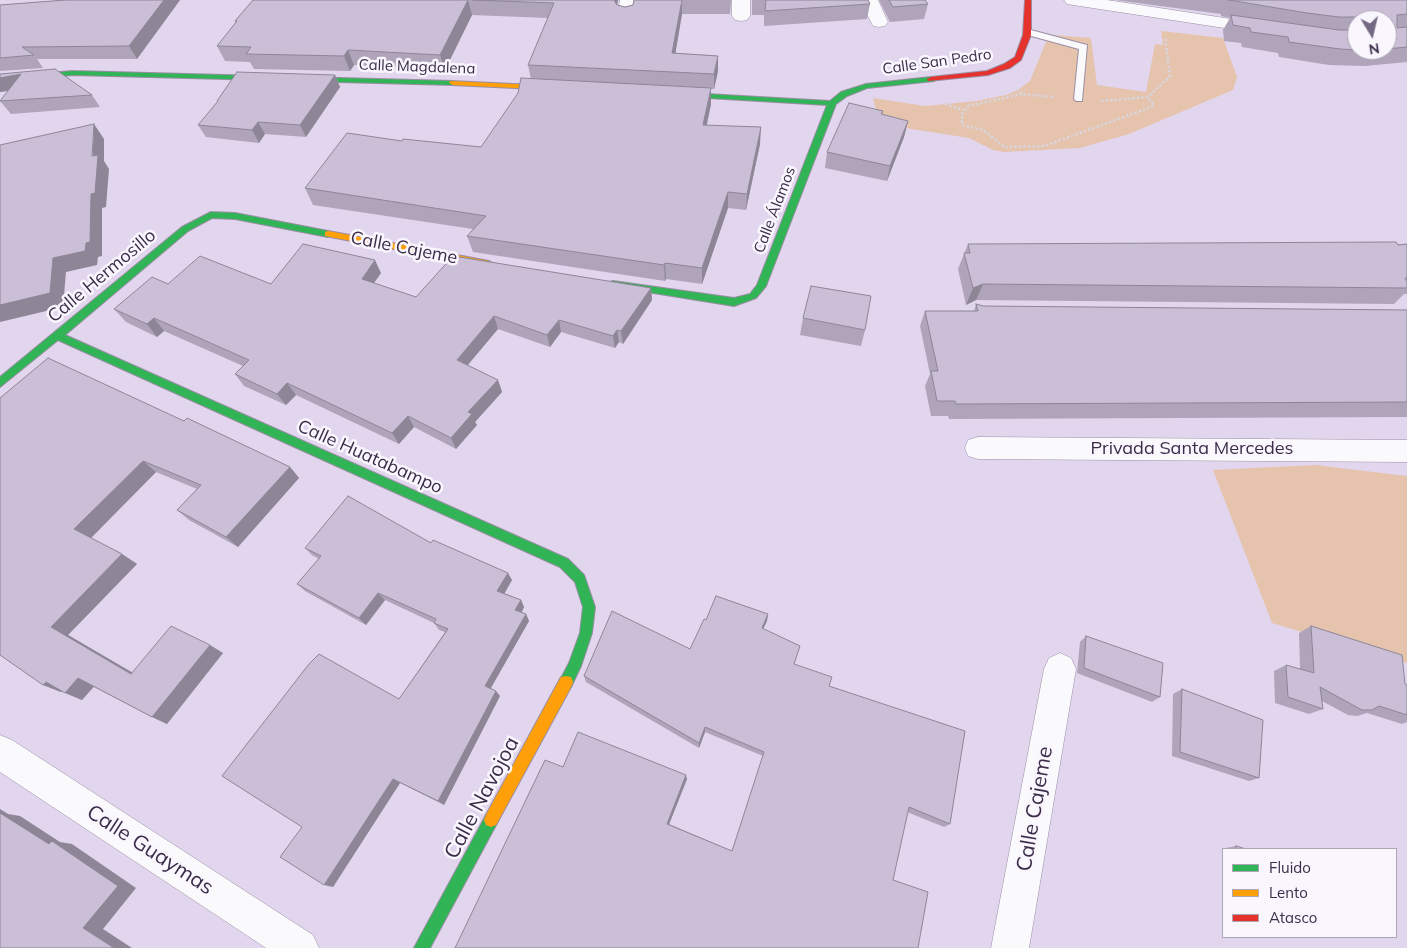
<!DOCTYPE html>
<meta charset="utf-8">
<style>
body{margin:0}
#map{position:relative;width:1407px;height:948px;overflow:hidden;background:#e1d6ed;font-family:Mulish,sans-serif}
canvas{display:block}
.legend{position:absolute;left:1222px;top:848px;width:175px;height:90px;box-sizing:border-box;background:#f9f6fd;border:1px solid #ada6b5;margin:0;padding:6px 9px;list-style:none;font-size:15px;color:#3b2d49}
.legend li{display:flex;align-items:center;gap:10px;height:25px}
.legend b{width:25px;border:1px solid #ada6b5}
.north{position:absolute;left:1347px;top:10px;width:50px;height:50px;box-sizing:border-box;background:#f9f6fd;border:1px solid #ada6b5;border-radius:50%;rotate:171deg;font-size:14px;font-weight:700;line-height:20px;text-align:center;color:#3b2d49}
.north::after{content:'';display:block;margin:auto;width:18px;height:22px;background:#756882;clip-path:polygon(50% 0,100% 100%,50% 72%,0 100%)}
</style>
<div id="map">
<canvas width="1407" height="948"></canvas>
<ul class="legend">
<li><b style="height:6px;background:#30b455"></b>Fluido</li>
<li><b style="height:6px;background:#ff9f0a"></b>Lento</li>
<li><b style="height:6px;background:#e5322d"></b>Atasco</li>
</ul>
<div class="north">N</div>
</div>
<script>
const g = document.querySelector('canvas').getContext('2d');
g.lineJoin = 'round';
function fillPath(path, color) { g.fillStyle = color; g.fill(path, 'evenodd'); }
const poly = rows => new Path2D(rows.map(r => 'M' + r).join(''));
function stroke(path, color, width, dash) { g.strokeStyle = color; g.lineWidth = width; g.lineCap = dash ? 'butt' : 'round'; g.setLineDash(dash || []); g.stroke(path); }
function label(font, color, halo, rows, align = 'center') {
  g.font = font + ' Mulish,sans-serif'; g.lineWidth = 5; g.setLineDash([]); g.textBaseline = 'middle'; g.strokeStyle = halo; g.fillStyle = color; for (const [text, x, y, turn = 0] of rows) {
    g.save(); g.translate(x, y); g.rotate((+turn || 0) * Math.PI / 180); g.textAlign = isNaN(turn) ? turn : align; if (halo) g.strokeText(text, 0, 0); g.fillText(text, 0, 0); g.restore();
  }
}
const green = poly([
 [1161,31,1223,38,1237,77,1233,90,1129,134,1080,148,1004,152,993,150,969,138,880,124,873,98,925,106,977,101,1006,95,1018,90,1030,81,1048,37,1053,35,1091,38,1097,85,1146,92,1155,44,1163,45],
 [1315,465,1407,476,1407,663,1272,623,1213,470]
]);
const path = poly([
 [1016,89,1022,94,1055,97],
 [1022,94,968,106,962,114,962,125,983,130,1005,147,1044,146,1154,106,1148,97],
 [1101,101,1148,97,1170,76,1165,37],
 [945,104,963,110]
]);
const lane = poly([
 [1027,29,1087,45,1082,101,1076,101,1074,99,1079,49,1024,34,1023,32,1027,29]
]);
const street = poly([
 [620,0,638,0,632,19,626,20,620,19,617,15,620,0],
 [732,0,750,0,750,16,747,20,741,21,735,20,732,16,732,0],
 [860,0,878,0,888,22,885,26,879,27,873,26,860,0],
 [1064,0,1107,0,1264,24,1270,25,1273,29,1270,33,1264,34,1073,5,1067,4,1064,0],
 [978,437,1407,440,1407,462,978,459,968,456,965,448,968,440,978,437],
 [1060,653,1071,658,1076,669,1029,948,991,948,1044,669,1049,658,1060,653],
 [0,735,12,740,313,935,319,948,266,948,0,772,0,735]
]);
const fast = poly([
 [73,71,453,81,457,83,453,85,73,75,0,81,0,77,73,71],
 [931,77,935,79,934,81,867,88,847,96,836,104,766,286,756,298,734,306,610,286,610,282,613,281,734,298,750,294,757,285,827,105,674,96,671,96,671,92,830,101,841,92,866,84,931,77],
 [211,212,235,213,328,231,333,234,328,237,235,219,212,218,188,231,65,335,568,559,584,575,595,607,592,633,581,666,571,687,566,688,561,687,559,682,569,663,580,633,583,607,575,582,560,567,58,340,0,387,0,377,182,227,211,212],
 [491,813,496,815,498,820,496,825,430,948,414,948,486,815,491,813]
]);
const slow = poly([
 [450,81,556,86,560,88,556,90,453,85,449,83,450,81],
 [328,231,489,261,494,264,489,267,325,236,325,232,328,231],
 [566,676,571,677,573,682,571,687,496,825,491,827,486,825,484,820,486,815,561,677,566,676]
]);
const jam = poly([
 [1025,0,1031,0,1031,35,1021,60,1010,68,988,75,928,81,927,79,931,77,987,71,1004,64,1015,57,1023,35,1025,0]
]);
const wall = poly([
 [65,0,180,0,137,59,37,59,43,68,0,71,0,5],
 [253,0,618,0,617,5,625,7,633,5,634,0,731,0,730,14,682,14,675,53,718,56,718,71,714,89,711,89,711,104,707,125,760,144,746,210,728,208,702,284,666,279,665,281,473,252,467,236,473,229,313,205,305,188,402,141,481,147,531,79,528,65,548,18,472,15,445,70,354,65,350,71,254,69,250,62,225,61,217,46,236,22,235,21],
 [752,0,868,0,870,4,867,19,764,26,764,15,752,15],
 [879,0,925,0,928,4,924,19,890,22],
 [1115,0,1407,0,1407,62,1365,66,1329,65,1279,57,1278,53,1242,47,1241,43,1224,41,1223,30,1230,18,1221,16,1221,14],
 [1357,20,1387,20,1387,50,1357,50],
 [0,74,92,95,100,107,11,114,0,101,9,91,0,92],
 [335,75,340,87,306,137,265,134,259,143,206,137,198,125,218,103,217,101],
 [883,111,882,115,908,121,904,137,887,181,825,168,827,152],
 [968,244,1407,244,1407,294,1404,294,1394,304,976,300,966,305,958,269],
 [381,273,374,283,416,297,651,288,652,300,623,344,619,342,615,348,561,332,550,347,498,329,467,365,498,380,502,392,475,422,477,425,456,449,414,427,399,444,296,395,286,405,244,386,235,374,243,366,164,331,157,337,126,322,114,309,168,284,271,284],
 [976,304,983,306,1407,310,1407,417,949,419,948,416,931,416,925,386,930,374,920,326,925,311,974,311],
 [803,318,865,330,861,346,800,335],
 [0,398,184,421,290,467,299,478,238,547,189,520,177,510,197,489,156,472,91,538,122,554,137,564,68,635,132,673,223,653,167,724,152,717,94,687,82,700,62,691,61,692,43,685],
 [431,543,512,580,504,593,521,600,524,607,522,612,526,614,529,621,491,688,500,696,444,805,400,783,333,887,399,699,445,632,439,630,434,623,385,600,366,625,305,591,297,584,319,559,312,555,305,548],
 [768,614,767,621,763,629,794,664,829,686,950,824,944,827,907,812,455,948,563,767,687,779,669,824,732,851,763,756,705,732,699,748,586,682,584,676,690,649,706,620],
 [1311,626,1407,685,1407,722,1402,724,1367,713,1357,716,1348,715,1322,701,1323,709,1309,714,1275,703,1274,671,1286,665,1300,669,1299,633],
 [1086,636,1160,697,1152,702,1077,673,1080,642],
 [1182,689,1259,778,1249,781,1172,756,1173,694],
 [1236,846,1246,849,1226,849,1226,848]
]);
const shadedWall = poly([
 [164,0,180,0,137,59,129,46],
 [468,0,472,15,445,70,440,55],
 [614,0,618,0,615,15],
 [682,0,682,14,673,68,672,53],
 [348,50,354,65,350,71,344,56],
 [718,56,718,71,714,89,714,74],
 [21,74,31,87,0,92,0,78],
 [335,75,340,87,306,137,300,125],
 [711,88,711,104,703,141,703,125],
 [908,121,904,137,887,181,890,166],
 [258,122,265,134,259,143,252,130],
 [94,124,104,139,104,161,109,169,106,207,102,208,102,256,98,257,97,265,66,272,63,307,0,322,0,305,53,258,91,194],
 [761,127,760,144,746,210,747,194],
 [728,192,728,208,702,284,702,268],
 [375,260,381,273,368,291,362,279],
 [665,263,666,279,665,281,664,265],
 [983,284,976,300,966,305,973,288],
 [651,288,652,300,623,344,621,331],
 [494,316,498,329,462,372,457,360],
 [154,318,164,331,157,337,147,324],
 [559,320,561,332,550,347,547,335],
 [617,330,619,342,615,348,613,336],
 [498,380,502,392,475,422,477,425,456,449,451,438,468,412],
 [287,383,296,395,286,405,277,394],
 [408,416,414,427,399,444,392,433],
 [143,461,156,472,89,540,74,529],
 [290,467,299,478,238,547,226,537],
 [122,554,137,564,68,635,147,681,131,674,51,627],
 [508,573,512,580,502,598,497,591],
 [378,593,385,600,366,625,359,618],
 [521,600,524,607,519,617,515,610],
 [526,614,529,621,489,691,485,686],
 [768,614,767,621,760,635,762,628],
 [210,645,223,653,167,724,152,717],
 [78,678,94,686,82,700,65,693],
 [46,682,64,689,61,692,43,685],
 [496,691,500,696,444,805,438,801],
 [705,727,705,732,699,748,699,743],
 [686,775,687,779,668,827,667,824],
 [393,779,400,783,333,887,324,885],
 [0,809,8,814,20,816,60,842,72,844,136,888,103,929,132,948,114,948,83,928,49,844,0,817]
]);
const building = poly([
 [65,0,164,0,129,46,22,47,34,55,0,58,0,5,65,0],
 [253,0,468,0,440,55,348,50,344,56,246,54,251,47,217,46,237,21,235,21,253,0],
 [473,0,614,0,617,5,625,7,633,5,634,0,682,0,672,53,718,56,714,74,528,65,554,3,473,0],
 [766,0,868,0,870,4,765,11,766,0],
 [889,0,925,0,928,4,893,7,889,0],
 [1229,0,1407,0,1407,14,1397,15,1397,28,1407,27,1407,47,1387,49,1387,20,1369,20,1369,17,1339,17,1307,13,1229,0],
 [1231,15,1339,30,1357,30,1357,50,1340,49,1289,42,1288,37,1251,32,1250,28,1233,25,1231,15],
 [55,69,92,95,0,101,21,74,0,78,0,74,55,69],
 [237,72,335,75,300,125,258,122,252,130,198,125,218,101,217,101,237,72],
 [521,78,711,88,703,125,761,127,747,194,728,192,702,268,665,263,664,265,467,236,486,216,305,188,347,133,402,141,403,139,481,147,518,93,521,78],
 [849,103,883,111,881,114,908,121,890,166,827,152,849,103],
 [94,124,92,156,98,155,95,193,91,194,90,242,86,243,85,251,53,258,50,293,0,305,0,145,94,124],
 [1396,242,1398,245,1407,244,1407,278,1405,278,1407,282,1407,288,983,284,973,288,964,253,970,253,968,244,1396,242],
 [303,244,375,260,362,279,416,297,453,256,651,288,621,331,617,330,613,336,559,320,547,335,494,316,457,360,498,380,468,412,472,414,451,438,408,416,392,433,287,383,277,394,235,374,249,360,154,318,147,324,114,309,152,277,168,284,200,256,271,284,303,244],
 [811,286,871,296,865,330,803,318,811,286],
 [976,304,983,306,1407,310,1407,402,956,404,955,401,937,401,931,371,938,371,925,311,978,311,976,304],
 [48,358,184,421,187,418,290,467,226,537,177,510,201,485,143,461,74,529,122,554,51,627,131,674,171,626,210,645,152,717,78,678,65,693,46,682,43,685,0,655,0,398,48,358],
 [348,496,431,543,433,540,508,573,497,591,521,600,515,610,526,614,485,686,496,691,438,801,393,779,324,885,280,857,302,827,222,776,309,664,319,654,399,699,448,629,434,623,436,619,378,593,359,618,297,584,321,556,305,548,348,496],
 [716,596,768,614,762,628,800,646,794,664,832,677,829,686,965,731,950,824,909,807,893,880,928,892,918,948,455,948,545,760,563,767,578,732,686,775,667,824,732,851,764,752,705,727,699,743,584,676,612,611,690,649,704,619,706,620,716,596],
 [1311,626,1402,655,1405,684,1407,685,1407,715,1379,706,1372,710,1362,710,1320,687,1323,709,1288,697,1286,665,1314,673,1311,626],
 [1086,636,1163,663,1160,697,1084,668,1086,636],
 [1182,689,1263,720,1259,778,1180,752,1182,689],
 [0,813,49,844,52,841,118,886,83,928,114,948,0,948,0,813],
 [1236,846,1246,849,1236,849,1236,846]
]);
const farStreetnames = [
 ["Calle San Pedro",937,62,-8],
 ["Calle Magdalena",417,67,2],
 ["Calle Álamos",775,210,-69]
];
const streetNames = [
 ["Calle Cajeme",404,248,11],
 ["Calle Hermosillo",102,276,-40],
 ["Privada Santa Mercedes",1192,449],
 ["Calle Huatabampo",370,457,24]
];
const nearStreetnames = [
 ["Calle Navojoa",482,798,-62],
 ["Calle Cajeme",1035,809,-80],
 ["Calle Guaymas",150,850,33]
];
fillPath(green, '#e6c3ad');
stroke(lane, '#9a8ea4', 2);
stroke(street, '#9a8ea4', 1);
stroke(fast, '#9a8ea4', 2);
stroke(slow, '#9a8ea4', 2);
stroke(jam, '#9a8ea4', 2);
stroke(path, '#d8d5dc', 2.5, [2.5, 2]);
fillPath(lane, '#faf9fc');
fillPath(street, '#faf9fc');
fillPath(fast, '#30b455');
fillPath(slow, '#ff9f0a');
fillPath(jam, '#e5322d');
fillPath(wall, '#afa4ba');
fillPath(shadedWall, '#8e8697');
fillPath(building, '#cbbfd8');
stroke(building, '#8e8697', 1);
label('15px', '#3b2d49', '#f9f6fd', farStreetnames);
label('18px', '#3b2d49', '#f9f6fd', streetNames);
label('21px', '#3b2d49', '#f9f6fd', nearStreetnames);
</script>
